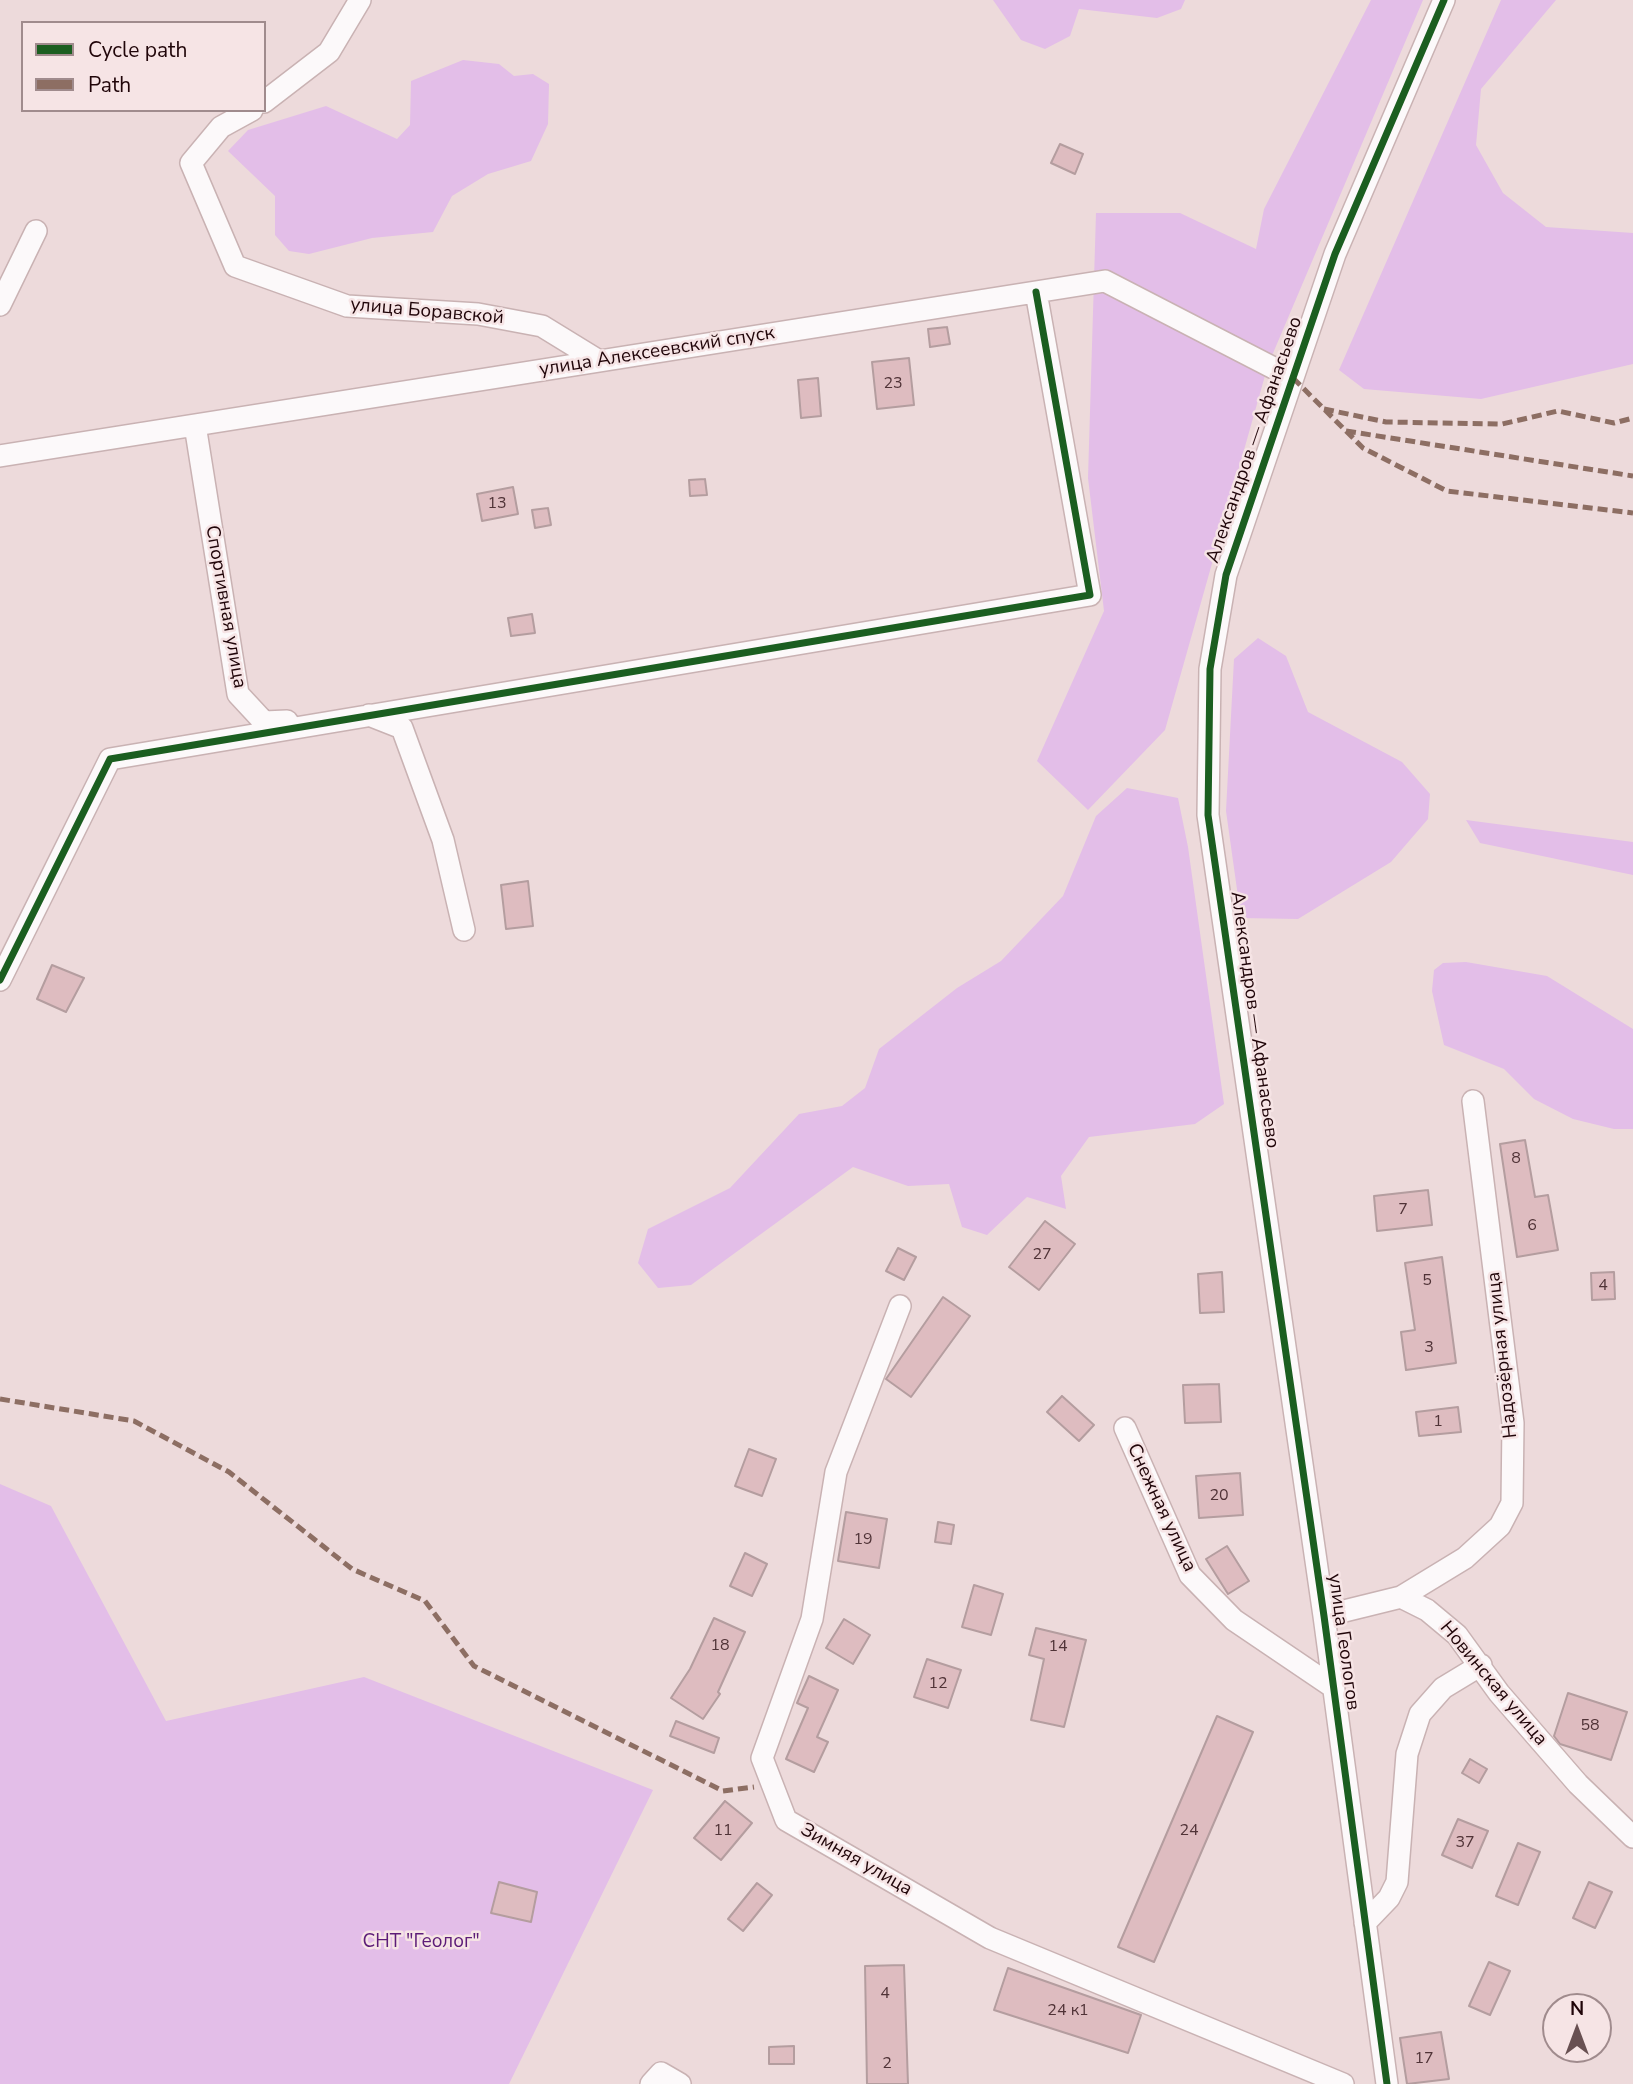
<!DOCTYPE html>
<meta charset="utf-8">
<style>
body{margin:0}
#map{position:relative;width:1633px;height:2084px;overflow:hidden;background:#eddadb;font-family:"Nunito Sans",sans-serif}
canvas{display:block}
.legend{position:absolute;left:21px;top:21px;width:245px;height:91px;box-sizing:border-box;background:#f6e4e5;border:2px solid #a08b8d;margin:0;padding:9px 12px;list-style:none;font-size:21px;color:#200509}
.legend li{display:flex;align-items:center;gap:14px;height:35px}
.legend b{width:35px;border:2px solid #a08b8d}
.north{position:absolute;left:1542px;top:1993px;width:70px;height:70px;box-sizing:border-box;background:#f6e4e5;border:2px solid #a08b8d;border-radius:50%;rotate:0deg;font-size:19px;font-weight:700;line-height:28px;text-align:center;color:#200509}
.north::after{content:'';display:block;margin:auto;width:24px;height:32px;background:#685052;clip-path:polygon(50% 0,100% 100%,50% 72%,0 100%)}
</style>
<div id="map">
<canvas width="1633" height="2084"></canvas>
<ul class="legend">
<li><b style="height:9px;background:#1b5e20"></b>Cycle path</li>
<li><b style="height:9px;background:#8d6e63"></b>Path</li>
</ul>
<div class="north">N</div>
</div>
<script>
const g = document.querySelector('canvas').getContext('2d');
g.lineJoin = 'round';
function fillPath(path, color) { g.fillStyle = color; g.fill(path, 'evenodd'); }
const poly = rows => new Path2D(rows.map(r => 'M' + r).join(''));
function stroke(path, color, width, dash) { g.strokeStyle = color; g.lineWidth = width; g.lineCap = dash ? 'butt' : 'round'; g.setLineDash(dash || []); g.stroke(path); }
function label(font, color, halo, rows, align = 'center') {
  g.font = font + ' "Nunito Sans",sans-serif'; g.lineWidth = 5; g.setLineDash([]); g.textBaseline = 'middle'; g.strokeStyle = halo; g.fillStyle = color; for (const [text, x, y, turn = 0] of rows) {
    g.save(); g.translate(x, y); g.rotate((+turn || 0) * Math.PI / 180); g.textAlign = isNaN(turn) ? turn : align; if (halo) g.strokeText(text, 0, 0); g.fillText(text, 0, 0); g.restore();
  }
}
const green = poly([
 [993,0,1185,0,1181,9,1157,18,1079,9,1070,36,1045,49,1021,40],
 [1371,0,1423,0,1268,365,1165,730,1088,810,1037,761,1104,611,1088,478,1096,213,1180,213,1256,249,1264,209],
 [1501,0,1556,0,1481,89,1476,145,1503,193,1546,227,1633,233,1633,364,1481,399,1364,389,1339,370],
 [463,60,499,64,514,76,533,74,549,84,548,124,531,161,488,174,452,196,433,232,372,238,309,254,289,251,275,235,275,196,228,151,248,130,326,106,397,139,410,125,411,81],
 [1258,638,1286,656,1308,712,1402,762,1430,794,1428,819,1391,862,1298,919,1241,918,1226,811,1234,659],
 [1127,788,1178,798,1188,847,1224,1104,1195,1124,1089,1137,1061,1176,1066,1209,1027,1197,987,1235,962,1227,949,1184,908,1186,853,1167,691,1285,658,1288,638,1263,648,1229,730,1188,799,1114,842,1106,865,1088,879,1049,957,988,1001,961,1063,896,1096,816],
 [1466,820,1633,842,1633,875,1480,843],
 [1466,962,1547,976,1633,1029,1633,1129,1614,1129,1573,1119,1534,1099,1504,1069,1444,1045,1432,991,1434,970,1443,963],
 [0,1484,51,1506,166,1721,364,1677,653,1790,509,2084,0,2084]
]);
const building = poly([
 [1060,144,1083,154,1075,174,1051,163,1060,144],
 [947,327,950,344,930,347,928,329,947,327],
 [909,358,914,405,877,409,872,362,909,358],
 [818,378,821,416,801,418,798,380,818,378],
 [705,479,707,495,690,496,689,480,705,479],
 [513,487,518,514,482,521,477,494,513,487],
 [548,508,551,525,535,528,532,510,548,508],
 [532,614,535,633,511,636,508,618,532,614],
 [528,881,533,926,506,929,501,885,528,881],
 [52,965,84,978,66,1012,37,999,52,965],
 [1525,1140,1535,1197,1548,1195,1558,1250,1517,1257,1500,1144,1525,1140],
 [1428,1190,1432,1225,1377,1231,1374,1196,1428,1190],
 [1045,1221,1075,1244,1039,1290,1009,1267,1045,1221],
 [898,1248,916,1257,904,1280,886,1271,898,1248],
 [1442,1257,1456,1363,1406,1370,1401,1332,1415,1330,1405,1263,1442,1257],
 [1222,1272,1224,1312,1200,1313,1198,1274,1222,1272],
 [1614,1272,1615,1299,1592,1300,1591,1273,1614,1272],
 [943,1297,970,1316,911,1397,886,1379,943,1297],
 [1219,1384,1221,1422,1185,1423,1183,1385,1219,1384],
 [1062,1396,1094,1425,1079,1441,1047,1412,1062,1396],
 [1458,1407,1461,1432,1419,1436,1416,1412,1458,1407],
 [749,1449,776,1459,762,1496,735,1486,749,1449],
 [1240,1473,1243,1515,1199,1518,1196,1476,1240,1473],
 [846,1512,887,1519,879,1568,838,1561,846,1512],
 [938,1522,954,1525,951,1544,935,1542,938,1522],
 [1227,1546,1249,1581,1228,1594,1206,1559,1227,1546],
 [745,1553,767,1564,752,1596,730,1586,745,1553],
 [974,1585,1003,1594,991,1635,962,1627,974,1585],
 [714,1618,745,1632,718,1692,720,1694,703,1719,671,1698,690,1669,714,1618],
 [844,1619,870,1635,853,1664,826,1648,844,1619],
 [1036,1628,1086,1640,1064,1727,1031,1720,1044,1659,1029,1655,1036,1628],
 [927,1659,961,1670,948,1708,914,1697,927,1659],
 [809,1676,838,1690,817,1737,828,1742,814,1772,786,1759,808,1708,797,1703,809,1676],
 [1568,1693,1627,1712,1611,1760,1560,1744,1554,1736,1568,1693],
 [1217,1716,1253,1732,1154,1962,1118,1947,1217,1716],
 [676,1721,719,1738,714,1753,670,1736,676,1721],
 [1470,1759,1487,1769,1479,1783,1462,1773,1470,1759],
 [725,1801,752,1823,721,1860,694,1838,725,1801],
 [1458,1819,1488,1831,1472,1868,1442,1855,1458,1819],
 [1518,1843,1540,1852,1518,1905,1496,1896,1518,1843],
 [499,1882,537,1892,531,1922,491,1913,499,1882],
 [1589,1882,1612,1892,1595,1928,1573,1918,1589,1882],
 [757,1883,772,1895,743,1931,728,1919,757,1883],
 [1489,1962,1510,1971,1490,2015,1469,2006,1489,1962],
 [904,1965,908,2084,867,2084,865,1966,904,1965],
 [1008,1968,1141,2015,1128,2053,994,2010,1008,1968],
 [1441,2032,1449,2079,1407,2084,1400,2038,1441,2032],
 [794,2046,794,2064,769,2064,769,2047,794,2046]
]);
const street = poly([
 [264,102,329,52,360,0],
 [252,110,221,127,191,163,235,266,347,306,478,314,542,326,599,361],
 [0,305,36,231],
 [195,425,238,694,264,722,287,721],
 [0,456,1105,281,1293,378],
 [369,715,402,728,443,840,464,930],
 [0,980,110,759,1090,595,1036,292],
 [900,1306,836,1472,812,1619,762,1758,786,1820,990,1938,1343,2084],
 [1125,1428,1190,1575,1234,1620,1333,1687],
 [1401,1597,1465,1558,1500,1526,1512,1503,1513,1423,1473,1101],
 [1324,1616,1401,1597,1427,1610,1457,1635,1499,1693,1578,1784,1633,1837],
 [1365,1923,1389,1898,1397,1882,1407,1754,1420,1714,1443,1688,1481,1665],
 [651,2084,661,2073,680,2084],
 [1387,2084,1324,1616,1208,815,1210,669,1226,575,1335,254,1444,0]
]);
const quiet = poly([
 [1293,378,1363,448,1447,491,1633,513],
 [1324,409,1386,422,1502,424,1558,411,1614,423,1633,418],
 [1346,431,1633,476],
 [0,1399,134,1421,229,1472,352,1569,425,1601,474,1666,723,1791,754,1787]
]);
const cycleway = poly([
 [0,980,110,759,1090,595,1036,292],
 [1387,2084,1324,1616,1208,815,1210,669,1226,575,1335,254,1444,0]
]);
const numberNames = [
 ["23",893,384],
 ["13",497,504],
 ["8",1516,1159],
 ["7",1403,1210],
 ["6",1532,1226],
 ["27",1042,1255],
 ["5",1427,1281],
 ["4",1603,1286],
 ["3",1429,1348],
 ["1",1438,1422],
 ["20",1219,1496],
 ["19",863,1540],
 ["18",720,1646],
 ["14",1058,1647],
 ["12",938,1684],
 ["58",1590,1726],
 ["11",723,1831],
 ["24",1189,1831],
 ["37",1465,1843],
 ["4",885,1994],
 ["24 к1",1068,2011],
 ["17",1424,2059],
 ["2",887,2064]
];
const streetNames = [
 ["улица Боравской",427,312,5],
 ["улица Алексеевский спуск",657,352,-9],
 ["Александров — Афанасьево",1255,440,-71],
 ["Спортивная улица",225,607,80],
 ["Александров — Афанасьево",1254,1020,82],
 ["Надозёрная улица",1503,1355,-96],
 ["Снежная улица",1161,1508,65],
 ["улица Геологов",1343,1642,82],
 ["Новинская улица",1493,1684,50],
 ["Зимняя улица",856,1860,30]
];
const parkNames = [
 ["СНТ \"Геолог\"",421,1942]
];
fillPath(green, '#e3bee8');
fillPath(building, '#debcc0');
stroke(building, '#b49d9f', 2);
stroke(street, '#c9b2b3', 24);
stroke(street, '#fcf9fa', 21);
stroke(quiet, '#8d6e63', 5, [10, 5]);
stroke(cycleway, '#1b5e20', 7);
label('16px', '#503337', null, numberNames);
label('19px', '#200509', '#f6e4e5', streetNames);
label('19px', '#5d1c78', '#f6e4e5', parkNames);
</script>
